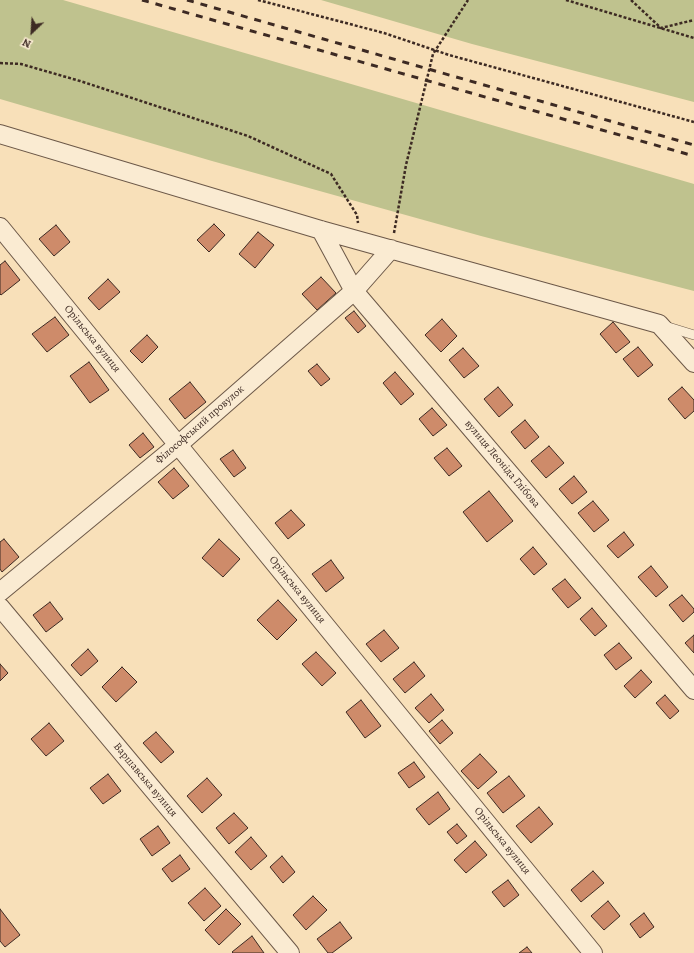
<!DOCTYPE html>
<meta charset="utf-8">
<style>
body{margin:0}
#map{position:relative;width:694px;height:953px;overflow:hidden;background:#f8e0b9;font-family:Alegreya,serif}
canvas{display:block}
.north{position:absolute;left:12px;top:12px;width:40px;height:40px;-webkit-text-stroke:3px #faebd2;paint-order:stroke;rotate:205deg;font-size:11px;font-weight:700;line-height:16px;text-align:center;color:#3d2a23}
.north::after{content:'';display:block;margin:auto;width:14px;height:18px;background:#3d2a23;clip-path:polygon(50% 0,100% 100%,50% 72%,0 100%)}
</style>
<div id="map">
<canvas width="694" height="953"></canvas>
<div class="north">N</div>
</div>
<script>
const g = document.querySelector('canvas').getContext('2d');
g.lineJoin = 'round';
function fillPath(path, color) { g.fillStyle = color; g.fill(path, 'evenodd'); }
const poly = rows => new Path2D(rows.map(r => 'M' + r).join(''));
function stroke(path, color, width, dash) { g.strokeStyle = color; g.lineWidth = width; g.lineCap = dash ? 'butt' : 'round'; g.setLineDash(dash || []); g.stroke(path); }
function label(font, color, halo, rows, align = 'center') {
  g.font = font + ' Alegreya,serif'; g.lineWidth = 3; g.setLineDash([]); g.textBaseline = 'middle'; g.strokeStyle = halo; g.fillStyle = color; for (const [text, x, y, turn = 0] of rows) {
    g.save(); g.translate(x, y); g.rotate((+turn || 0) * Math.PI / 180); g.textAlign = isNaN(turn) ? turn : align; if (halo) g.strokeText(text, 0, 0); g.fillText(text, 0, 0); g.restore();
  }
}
const green = poly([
 [0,0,63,0,694,184,694,291,481,236,212,161,0,99],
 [321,0,694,0,694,102,472,44]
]);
const building = poly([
 [214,224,225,235,209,252,197,240,214,224],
 [56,225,70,242,54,256,39,239,56,225],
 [258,232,274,245,255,268,239,254,258,232],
 [5,261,20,280,1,295,0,294,0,265,5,261],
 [321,277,336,293,317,310,302,294,321,277],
 [108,279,120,292,99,310,88,298,108,279],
 [354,311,366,326,358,333,345,318,354,311],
 [55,317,69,335,47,352,32,334,55,317],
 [442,319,457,336,441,352,425,335,442,319],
 [613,322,630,342,616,353,600,334,613,322],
 [147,335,158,347,142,363,130,351,147,335],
 [638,347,653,365,638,377,623,359,638,347],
 [463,348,479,366,464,378,449,360,463,348],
 [89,362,109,390,90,403,70,376,89,362],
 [317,364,330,379,321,386,308,371,317,364],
 [395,372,414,394,401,405,383,383,395,372],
 [190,382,206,402,185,419,169,399,190,382],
 [498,387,513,405,499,417,484,399,498,387],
 [682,387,694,400,694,411,685,419,668,399,682,387],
 [432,408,447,425,433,436,419,419,432,408],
 [525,420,539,437,525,449,511,432,525,420],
 [143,433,154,447,140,458,129,445,143,433],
 [549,446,564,463,546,478,531,461,549,446],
 [447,448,462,466,449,476,434,458,447,448],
 [233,450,246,468,234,477,220,459,233,450],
 [174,468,189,486,173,499,158,482,174,468],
 [574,476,587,492,572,504,559,489,574,476],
 [489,491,513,521,487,542,463,512,489,491],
 [593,501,609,520,594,532,578,513,593,501],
 [291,510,305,525,288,539,275,523,291,510],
 [624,532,634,545,618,558,607,546,624,532],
 [4,539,19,557,2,572,0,569,0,542,4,539],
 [219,539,240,559,223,577,202,558,219,539],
 [533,547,547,564,534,575,520,559,533,547],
 [331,560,344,578,326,592,312,574,331,560],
 [651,566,668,587,656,597,638,577,651,566],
 [565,579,581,598,568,608,552,589,565,579],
 [682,595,694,609,694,612,683,622,669,605,682,595],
 [278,600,297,620,277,640,257,620,278,600],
 [50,602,63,619,46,632,33,615,50,602],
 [592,608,607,626,595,636,580,619,592,608],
 [384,630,399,648,381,662,366,644,384,630],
 [694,635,694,653,685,643,694,635],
 [619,643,632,658,616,670,604,655,619,643],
 [88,649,98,661,81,676,71,665,88,649],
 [316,652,336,673,322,686,302,664,316,652],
 [414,662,425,676,405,693,393,679,414,662],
 [0,664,8,673,0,681,0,664],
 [122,667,137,682,116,702,102,687,122,667],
 [641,670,652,682,635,698,624,686,641,670],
 [431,694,444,710,429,723,415,708,431,694],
 [665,695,679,711,670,719,656,703,665,695],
 [361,700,381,726,365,738,346,712,361,700],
 [442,720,453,733,440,744,429,731,442,720],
 [49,723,64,741,46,756,31,739,49,723],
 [156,732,174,752,161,763,143,743,156,732],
 [480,754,497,772,478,789,461,771,480,754],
 [414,762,425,777,409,788,398,773,414,762],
 [108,774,121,791,103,804,90,788,108,774],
 [509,776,525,796,503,813,487,793,509,776],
 [207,778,222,795,202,813,187,796,207,778],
 [438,792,450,809,429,825,416,809,438,792],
 [539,807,553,824,531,843,516,826,539,807],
 [234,813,248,828,229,844,216,828,234,813],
 [457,824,467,836,457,844,447,832,457,824],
 [158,826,170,843,152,856,140,839,158,826],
 [251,837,267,856,251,870,235,852,251,837],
 [475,841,487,855,466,873,454,860,475,841],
 [180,855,190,869,172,882,162,869,180,855],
 [282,856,295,872,283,883,270,867,282,856],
 [593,871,604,883,581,902,571,890,593,871],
 [508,880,519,895,504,907,492,892,508,880],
 [205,888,221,906,204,921,188,903,205,888],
 [313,896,327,910,306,930,293,915,313,896],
 [608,901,620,916,604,930,591,916,608,901],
 [0,909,20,935,5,947,0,941,0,909],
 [226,909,241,924,219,945,205,930,226,909],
 [644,913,654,927,640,938,630,924,644,913],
 [340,922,352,938,332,953,328,953,317,939,340,922],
 [252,936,264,953,233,953,232,952,252,936],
 [527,947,532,953,519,953,527,947]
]);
const path = poly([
 [258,0,384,33,449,55,694,122],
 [566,0,694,38],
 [631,0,661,28,694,20],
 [0,63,21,64,80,81,248,136,331,174,357,215,358,223],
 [394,233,406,165,433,54,468,0]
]);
const lane = poly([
 [665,326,694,335]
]);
const street = poly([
 [0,134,321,230,659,324,694,363],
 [0,227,593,953],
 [321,230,354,291,694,690],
 [0,592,178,445,354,291,391,249],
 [0,607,290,953]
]);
const rail = poly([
 [142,0,694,156],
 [187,0,694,145]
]);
const streetNames = [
 ["Орільська вулиця",92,339,51],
 ["Філософський провулок",200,425,-41],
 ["вулиця Леоніда Глібова",502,464,50],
 ["Орільська вулиця",297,590,51],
 ["Варшавська вулиця",145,780,50],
 ["Орільська вулиця",502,841,51]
];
fillPath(green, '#bfc28e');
fillPath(building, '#ce8b6a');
stroke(building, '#3d2a23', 1);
stroke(lane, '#6c5848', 10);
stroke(street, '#6c5848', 20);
stroke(path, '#3d2a23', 2.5, [3, 2]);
stroke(lane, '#faebd2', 9);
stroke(street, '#faebd2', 18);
stroke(rail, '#3d2a23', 3, [7, 7]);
label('11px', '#3d2a23', '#faebd2', streetNames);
</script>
